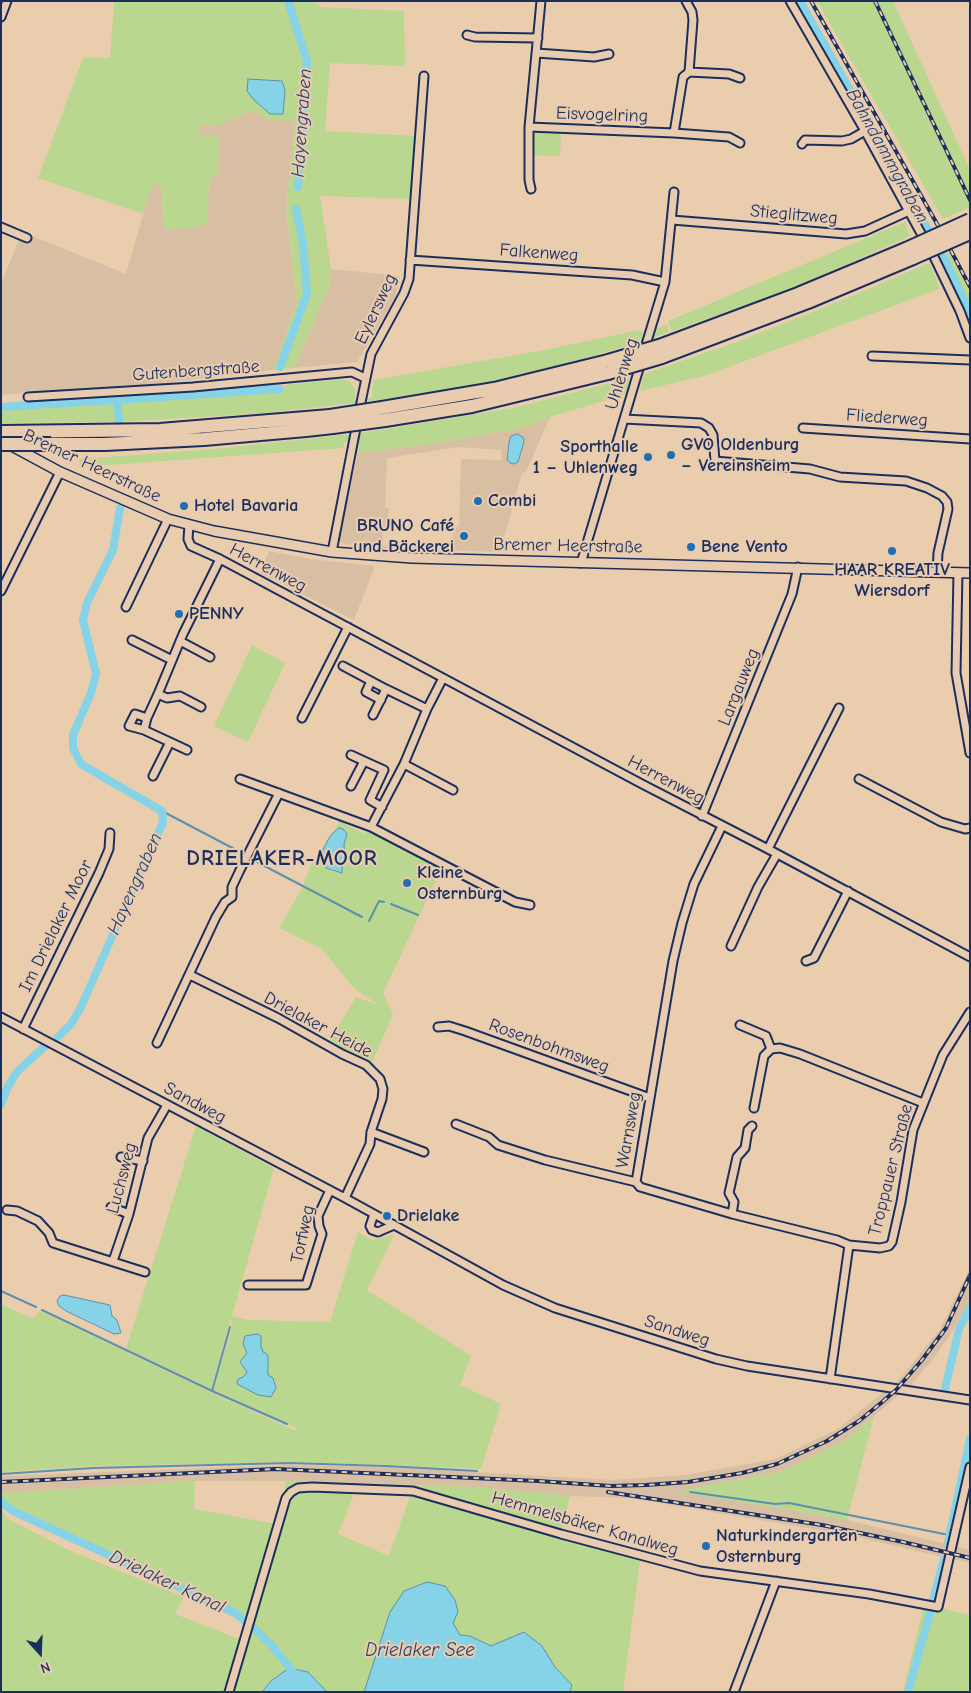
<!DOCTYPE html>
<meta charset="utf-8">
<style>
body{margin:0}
#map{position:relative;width:971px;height:1693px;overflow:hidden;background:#eacdad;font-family:"Comic Neue",sans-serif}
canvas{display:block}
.frame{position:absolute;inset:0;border:2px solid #1b2f5e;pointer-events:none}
.north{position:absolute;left:15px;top:1628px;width:50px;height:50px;-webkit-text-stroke:4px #e9ccb0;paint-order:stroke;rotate:160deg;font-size:14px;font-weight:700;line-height:20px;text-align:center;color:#1b2f5e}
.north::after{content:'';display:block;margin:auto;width:18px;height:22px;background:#1b2f5e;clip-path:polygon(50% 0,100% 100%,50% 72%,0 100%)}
</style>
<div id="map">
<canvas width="971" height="1693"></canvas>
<div class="frame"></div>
<div class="north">N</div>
</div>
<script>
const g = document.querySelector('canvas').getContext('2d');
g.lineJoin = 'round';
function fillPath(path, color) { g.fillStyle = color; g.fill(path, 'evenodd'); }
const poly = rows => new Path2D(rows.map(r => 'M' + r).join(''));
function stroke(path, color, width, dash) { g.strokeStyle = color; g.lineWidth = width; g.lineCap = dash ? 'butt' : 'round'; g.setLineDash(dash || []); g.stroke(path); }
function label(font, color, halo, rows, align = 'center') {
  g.font = font + ' "Comic Neue",sans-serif'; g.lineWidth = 4; g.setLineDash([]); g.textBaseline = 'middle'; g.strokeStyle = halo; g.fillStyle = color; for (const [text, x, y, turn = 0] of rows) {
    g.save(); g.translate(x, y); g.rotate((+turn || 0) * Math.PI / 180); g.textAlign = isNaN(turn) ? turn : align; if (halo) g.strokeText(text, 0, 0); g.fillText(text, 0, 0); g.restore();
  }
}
const built = poly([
 [247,112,259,113,266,119,295,121,286,209,297,303,273,370,154,384,1,395,1,284,22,232,126,274,149,194,154,183,162,187,163,223,206,225,210,181,219,136,199,135,199,125,217,126,229,119,238,118],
 [331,269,400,276,395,298,357,362,294,368,328,290],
 [550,417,526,472,522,473,500,552,382,548,343,544,339,540,339,534,358,453,431,444,523,428],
 [458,447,502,450,501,460,461,459,459,527,456,527,455,533,453,533,453,549,423,548,423,543,406,542,405,547,383,546,383,528,387,528,389,508,385,508,387,458],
 [269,551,310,559,375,566,354,620,260,573],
 [970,1265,970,1302,949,1336,933,1359,913,1383,844,1441,783,1471,678,1491,847,1520,951,1545,970,1550,970,1563,843,1534,631,1498,570,1496,480,1487,286,1481,195,1481,1,1493,1,1476,287,1465,391,1467,612,1480,685,1475,775,1459,836,1430,898,1381,940,1329,967,1274]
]);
const green = poly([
 [114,1,313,1,321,7,404,11,405,66,330,63,325,131,417,136,412,199,320,196,331,269,328,290,294,368,273,370,297,303,286,209,295,121,266,119,259,113,247,112,238,118,229,119,217,126,199,125,199,135,219,136,218,173,210,181,206,226,167,230,163,223,162,187,155,183,149,194,143,214,38,178,83,58,110,58],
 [817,1,893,1,970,170,970,207,943,219],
 [534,131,561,132,560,156,533,155],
 [905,222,910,236,777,295,672,331,668,321],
 [949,252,970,294,970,327,939,257],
 [929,263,937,280,939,289,707,375,640,391,644,374,734,343,833,304],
 [667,325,669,332,645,341,571,362,481,384,372,401,266,413,114,422,1,423,1,409,281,391,286,385,340,379,351,382,356,391,354,400,372,398,373,380,540,351,639,330,643,333],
 [630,378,627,394,550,417,523,428,431,444,358,453,359,440,344,442,344,448,80,467,79,459,226,448,361,433,513,408],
 [252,645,285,663,248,742,214,726],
 [340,821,364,834,371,823,444,863,383,993,393,1014,371,1065,328,1043,356,997,378,1005,353,987,322,949,279,928,302,888,311,864],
 [347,834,344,844,345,858,342,867,323,862,322,852],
 [196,1126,274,1168,232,1316,248,1320,330,1322,358,1232,372,1240,394,1235,367,1290,471,1356,460,1385,501,1404,481,1469,369,1464,287,1462,93,1466,1,1472,1,1304,33,1319,40,1311,212,1393,296,1431,297,1428,213,1391,232,1327,231,1318,211,1390,126,1349],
 [262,1341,260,1346,263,1352,268,1356,268,1375,238,1379,243,1377,247,1372,240,1362,247,1353],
 [874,1416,847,1520,676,1491,783,1471,844,1441],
 [195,1481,194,1509,276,1524,248,1616,9,1508,1,1500,1,1493],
 [286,1481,480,1487,570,1496,562,1531,421,1488,300,1485,284,1494],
 [311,1490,355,1491,338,1534,389,1556,411,1493,501,1520,640,1560,623,1692,570,1692,572,1685,555,1667,542,1646,491,1646,470,1636,460,1635,452,1623,458,1612,390,1612,364,1692,327,1692,308,1672,271,1681,262,1692,230,1692,287,1503,291,1495,299,1491],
 [1,1509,8,1519,75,1553,184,1597,175,1614,241,1640,226,1692,1,1692],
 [924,1604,970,1615,969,1692,903,1692]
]);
const water = poly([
 [248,79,282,81,285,90,283,114,270,114,254,100,247,91,248,79],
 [517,434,523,437,524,442,518,462,514,464,510,463,507,460,509,442,511,436,517,434],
 [339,828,343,829,347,834,344,844,345,858,342,867,342,873,326,868,322,858,322,852,328,840,331,835,339,828],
 [64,1295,110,1305,112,1316,117,1320,121,1333,114,1334,66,1311,59,1306,57,1301,60,1296,64,1295],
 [257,1334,261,1336,261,1346,263,1352,267,1354,268,1356,268,1375,273,1378,276,1388,271,1397,258,1395,237,1384,238,1379,243,1377,247,1372,240,1362,247,1353,243,1344,245,1336,257,1334],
 [427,1582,445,1586,455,1600,458,1612,453,1623,460,1635,470,1636,491,1646,524,1632,542,1646,555,1667,572,1685,570,1692,364,1692,390,1612,404,1591,427,1582],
 [289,1668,308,1672,327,1692,262,1692,271,1681,289,1668]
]);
const stream = poly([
 [162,811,240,852],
 [255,861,362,917],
 [391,904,418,915],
 [369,921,379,901,384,902],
 [1,1291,36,1307],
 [42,1310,212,1391,287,1424],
 [212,1391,230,1327],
 [1,1474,93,1468,289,1463,386,1466,477,1471],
 [690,1492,775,1504,789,1503,949,1535]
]);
const canal = poly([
 [288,1,307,61,298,187],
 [800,1,944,258,970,313],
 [280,367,307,294,303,244,296,209],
 [1,407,117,400],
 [119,421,117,400,280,389],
 [58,1037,71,1024,80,1009,163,822,162,811,81,764,73,748,73,735,91,693,96,674,83,620,87,603,113,550,120,508],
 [1,1104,8,1086,17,1072,45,1046],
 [945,1389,959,1329,970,1308],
 [1,1502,13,1511,235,1613,256,1630,272,1646,295,1674],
 [948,1542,970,1439],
 [933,1600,944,1559],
 [908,1692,931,1609]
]);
const minor = poly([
 [541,1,529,127,674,133,683,77,689,72,693,20,692,12,686,1],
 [790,1,865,131,935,259,960,311,970,338],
 [1,17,7,1],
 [467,35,475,37,538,38],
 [536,53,594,57,609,54],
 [689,72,729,74,740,78],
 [529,127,529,180,531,189],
 [674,133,729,137,740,143],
 [802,144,805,140,842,141,851,139,865,131],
 [672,220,846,234,865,231,909,211],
 [1,227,27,238],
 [410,260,632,275,665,282],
 [644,351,665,282,674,192],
 [872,356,970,360],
 [28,397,193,387,352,372,365,378],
 [359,412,371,354,404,293,409,279,424,76],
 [624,419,701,423,709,428,713,435,715,461,810,469,840,477,906,481,927,488,942,496,947,502,948,509,938,553,937,572],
 [803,428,970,439],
 [189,525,188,539,191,546,220,559,642,784,768,849,970,957],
 [332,552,357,423],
 [581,563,641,362],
 [958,573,956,673,970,753],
 [1,591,60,472],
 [126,607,168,519],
 [132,640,172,660],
 [180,641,210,657],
 [343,666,386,689,427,709],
 [443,678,427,709,404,764,371,827,515,902,530,905],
 [371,681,366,692,381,700],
 [158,694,167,698,180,696,201,707],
 [373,715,386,689],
 [302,718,348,627],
 [144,730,129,726,135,714,147,718],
 [187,750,144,730,147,718,158,694,183,634,220,559],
 [351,755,364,761,351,786],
 [364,761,384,770,370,800,382,807],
 [404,764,453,790],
 [153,776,170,742],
 [240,779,371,827],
 [859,779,941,822,965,829,970,828],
 [702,816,792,594,798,567],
 [722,826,694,884,682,923,673,961,636,1182,640,1187,732,1214,837,1240,849,1245,830,1379],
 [768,849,839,708],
 [731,946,758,887,777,854],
 [806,961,814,958,848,891],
 [190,975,278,1018,342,1054,366,1065,380,1079,383,1089,382,1099,371,1132,370,1144,345,1198],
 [1,1017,345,1198,503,1285,555,1308,716,1359,747,1366,970,1400],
 [740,1025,766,1036,771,1049,764,1056,754,1108],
 [438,1027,449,1026,465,1031,650,1098],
 [23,1029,99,873,109,849,110,833],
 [157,1043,216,917,225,902,232,897,232,887,240,870,279,793],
 [771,1049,780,1048,800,1054,923,1103],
 [456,1124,489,1137,498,1145,545,1160,636,1182],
 [371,1132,424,1152],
 [121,1157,143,1161],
 [111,1207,129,1214],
 [7,1210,17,1211,38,1221,49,1233,53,1243,145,1272],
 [374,1214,370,1226,372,1230,378,1232,394,1225],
 [732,1214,734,1202,729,1193,737,1157,745,1148,748,1130,752,1126],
 [849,1245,880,1248,889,1246,892,1242,901,1202,913,1130,943,1055,970,1012],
 [113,1261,129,1214,148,1138,167,1105],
 [248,1285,306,1285,322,1234,319,1226,318,1216,330,1190],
 [229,1692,286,1498,291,1492,298,1488,312,1487,413,1491,561,1534,700,1571,869,1594,938,1607,970,1467],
 [734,1692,776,1581]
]);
const tertiary = poly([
 [10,445,60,472,168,519,214,531,332,552,412,558,970,573]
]);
const motorway = poly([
 [659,346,798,294,906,249],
 [662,357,808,302,913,258],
 [382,408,494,389,608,361],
 [385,420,472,406,608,373],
 [1,432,160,430,330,416],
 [51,444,105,444,204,439,306,430,333,427]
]);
const rail = poly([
 [811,1,936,222,970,287],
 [875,1,970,200],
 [1,1482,276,1469,538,1481,611,1486,646,1485,688,1482,742,1473,777,1464,827,1441,859,1421,881,1403,896,1390,922,1360,946,1328,970,1275],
 [608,1492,822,1525,903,1542,970,1558]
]);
const motorwayBridge = poly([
 [906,249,970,220],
 [913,258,970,233],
 [608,361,659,346],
 [608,373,662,357],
 [330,416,382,408],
 [333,427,385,420],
 [1,444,51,444]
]);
const markers = [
 [671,455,5,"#1f6fb2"],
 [648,457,5,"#1f6fb2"],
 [478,501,5,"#1f6fb2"],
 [184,506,5,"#1f6fb2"],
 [464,536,5,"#1f6fb2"],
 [691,547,5,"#1f6fb2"],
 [892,551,5,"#1f6fb2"],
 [179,614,5,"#1f6fb2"],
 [407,883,5,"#1f6fb2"],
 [387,1216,5,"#1f6fb2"],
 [706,1546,5,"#1f6fb2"]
];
const streetNames = [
 ["Eisvogelring",602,115,2],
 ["Stieglitzweg",794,215,5],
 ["Falkenweg",539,253,4],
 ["Eylersweg",376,309,-65],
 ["Gutenbergstraße",196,371,-4],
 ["Uhlenweg",622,374,-73],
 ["Fliederweg",887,418,4],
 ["Bremer Heerstraße",92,466,25],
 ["Bremer Heerstraße",568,546,1],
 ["Herrenweg",268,568,28],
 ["Largauweg",739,687,-68],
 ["Herrenweg",666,780,28],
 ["Im Drielaker Moor",56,926,-64],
 ["Drielaker Heide",318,1025,28],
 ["Rosenbohmsweg",549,1046,20],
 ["Sandweg",195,1103,28],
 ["Warnsweg",629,1130,-80],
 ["Troppauer Straße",891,1170,-76],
 ["Luchsweg",122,1178,-75],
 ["Torfweg",303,1234,-78],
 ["Sandweg",677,1331,18],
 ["Hemmelsbäker Kanalweg",585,1524,16]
];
const poiNames = [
 ["GVO Oldenburg",681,445],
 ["– Vereinsheim",681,466],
 ["Sporthalle",638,447,"right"],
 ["1 – Uhlenweg",638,468,"right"],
 ["Combi",488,501],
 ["Hotel Bavaria",194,506],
 ["BRUNO Café",454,526,"right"],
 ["und Bäckerei",454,547,"right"],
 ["Bene Vento",701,547],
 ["HAAR KREATIV",892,570,"center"],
 ["Wiersdorf",892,591,"center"],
 ["PENNY",189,614],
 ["Kleine",417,873],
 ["Osternburg",417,894],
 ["Drielake",397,1216],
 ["Naturkindergarten",716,1536],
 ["Osternburg",716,1557]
];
const waterNames = [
 ["Hayengraben",302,123,-86],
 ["Bahndammgraben",887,156,61],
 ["Hayengraben",135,884,-66],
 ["Drielaker Kanal",167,1582,25],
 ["Drielaker See",420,1651]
];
const districtNames = [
 ["DRIELAKER-MOOR",282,859]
];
fillPath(built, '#d8bfa4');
fillPath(green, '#b9d78f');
fillPath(water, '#86d2e6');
stroke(water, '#5b91b0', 1);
stroke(stream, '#5b91b0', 2);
stroke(canal, '#86d2e6', 8);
stroke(minor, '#1b2f5e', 11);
stroke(tertiary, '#1b2f5e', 12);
stroke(motorway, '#1b2f5e', 16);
stroke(minor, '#e9ccb0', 7);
stroke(tertiary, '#e9ccb0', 9);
stroke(motorway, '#e9ccb0', 12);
stroke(rail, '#1b2f5e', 4);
stroke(rail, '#e9ccb0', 2, [5.5]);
stroke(motorwayBridge, '#1b2f5e', 16, []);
stroke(motorwayBridge, '#e9ccb0', 12);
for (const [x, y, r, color] of markers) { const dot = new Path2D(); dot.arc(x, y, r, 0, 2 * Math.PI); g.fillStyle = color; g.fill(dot); stroke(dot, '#e9ccb0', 2); }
label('18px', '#1b2f5e', '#e9ccb0', streetNames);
label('bold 18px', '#1b2f5e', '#e9ccb0', poiNames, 'left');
label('italic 19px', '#263f6c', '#e9ccb0', waterNames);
g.letterSpacing = '1px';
label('bold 22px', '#1b2f5e', '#e9ccb0', districtNames);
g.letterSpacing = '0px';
</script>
